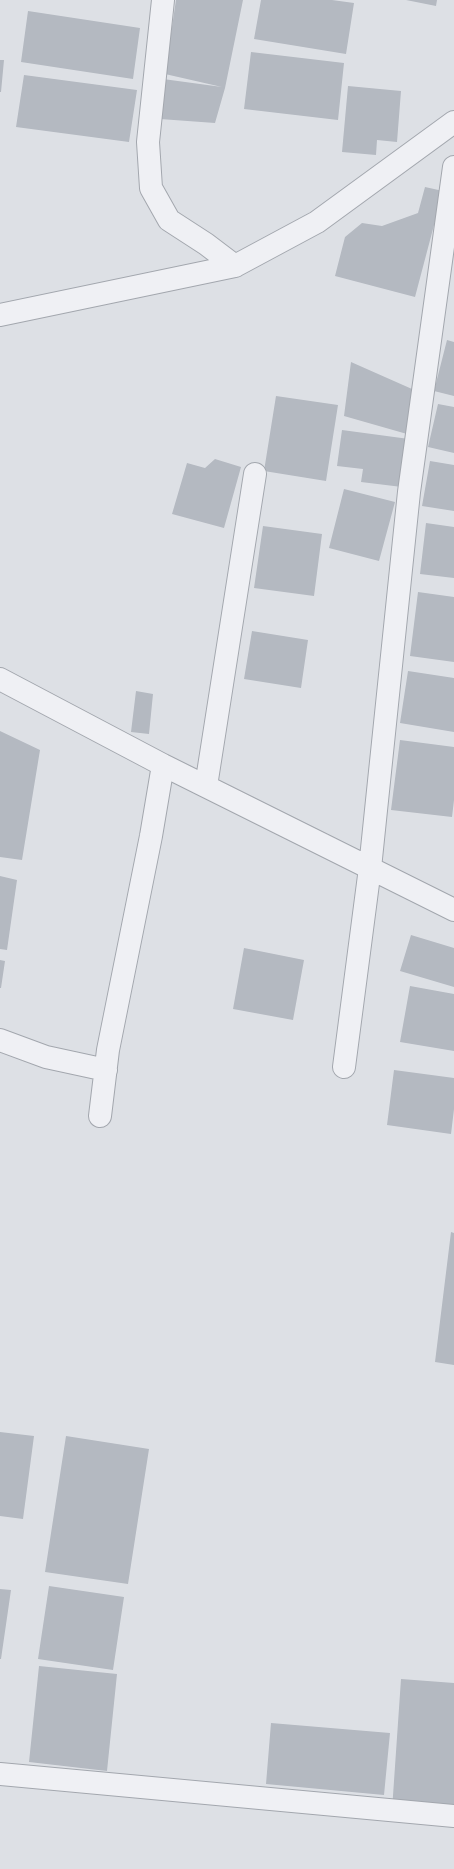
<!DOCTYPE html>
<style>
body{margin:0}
canvas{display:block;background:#dde0e5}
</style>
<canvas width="454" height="1869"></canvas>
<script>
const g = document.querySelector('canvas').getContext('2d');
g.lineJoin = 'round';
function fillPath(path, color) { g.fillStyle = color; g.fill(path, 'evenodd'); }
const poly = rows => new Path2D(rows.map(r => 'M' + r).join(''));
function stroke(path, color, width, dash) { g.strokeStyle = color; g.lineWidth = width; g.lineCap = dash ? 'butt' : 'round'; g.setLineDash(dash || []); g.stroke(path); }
const building = poly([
 [176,0,243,0,225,88,215,123,160,119,163,79,222,87,165,74],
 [261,0,332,0,354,3,346,54,254,39],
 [406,0,437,0,436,6],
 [28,11,140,28,133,79,21,62],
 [251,52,344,63,338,120,244,109],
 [0,60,4,60,1,92,0,92],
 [24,75,137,90,129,142,16,127],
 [348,86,401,91,397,142,377,140,376,155,342,152],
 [425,187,443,191,415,297,335,276,345,237,362,223,382,226,418,213],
 [447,340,454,342,454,396,434,391],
 [351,362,412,389,407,434,344,416],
 [276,396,338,405,326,481,264,471],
 [438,404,454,407,454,453,428,447],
 [342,430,409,439,402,487,361,482,363,469,337,466],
 [215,459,241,467,224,528,172,514,187,463,205,468],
 [430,461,454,465,454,511,422,506],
 [344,489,395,502,379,561,329,548],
 [426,523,454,527,454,578,420,574],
 [263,526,322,534,314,596,254,588],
 [418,592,454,597,454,662,410,656],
 [252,631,308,640,301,688,244,679],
 [408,671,454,678,454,732,400,723],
 [136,691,153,694,149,734,131,732],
 [0,731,40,750,22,860,0,857],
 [400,740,454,747,454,800,452,817,391,810],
 [0,876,17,880,7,950,0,949],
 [411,935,454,948,454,987,400,971],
 [244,948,304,960,293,1020,233,1009],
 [0,960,5,961,1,988,0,988],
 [410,986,454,994,454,1051,400,1042],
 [394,1070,454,1078,454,1109,451,1134,387,1125],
 [451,1232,454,1233,454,1365,435,1362],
 [0,1432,34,1436,23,1519,0,1516],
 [66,1436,149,1449,128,1584,45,1572],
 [49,1586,124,1597,113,1670,38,1659],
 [0,1589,11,1590,1,1659,0,1659],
 [39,1666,117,1674,107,1771,29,1762],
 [401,1679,454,1683,454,1812,392,1810],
 [271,1723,390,1733,384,1795,266,1784]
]);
const minor = poly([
 [163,0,148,142,151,188,169,220,206,244,235,266],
 [0,315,235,266,317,222,454,122],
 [0,679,163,765,454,910],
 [206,786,255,474],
 [0,1040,46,1057,106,1070],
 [344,1067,370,868,409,492,454,167],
 [100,1116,108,1050,151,836,163,765],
 [0,1774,454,1816]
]);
fillPath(building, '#b4b9c1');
stroke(minor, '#a3a7ae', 24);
stroke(minor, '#eff0f4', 22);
</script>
